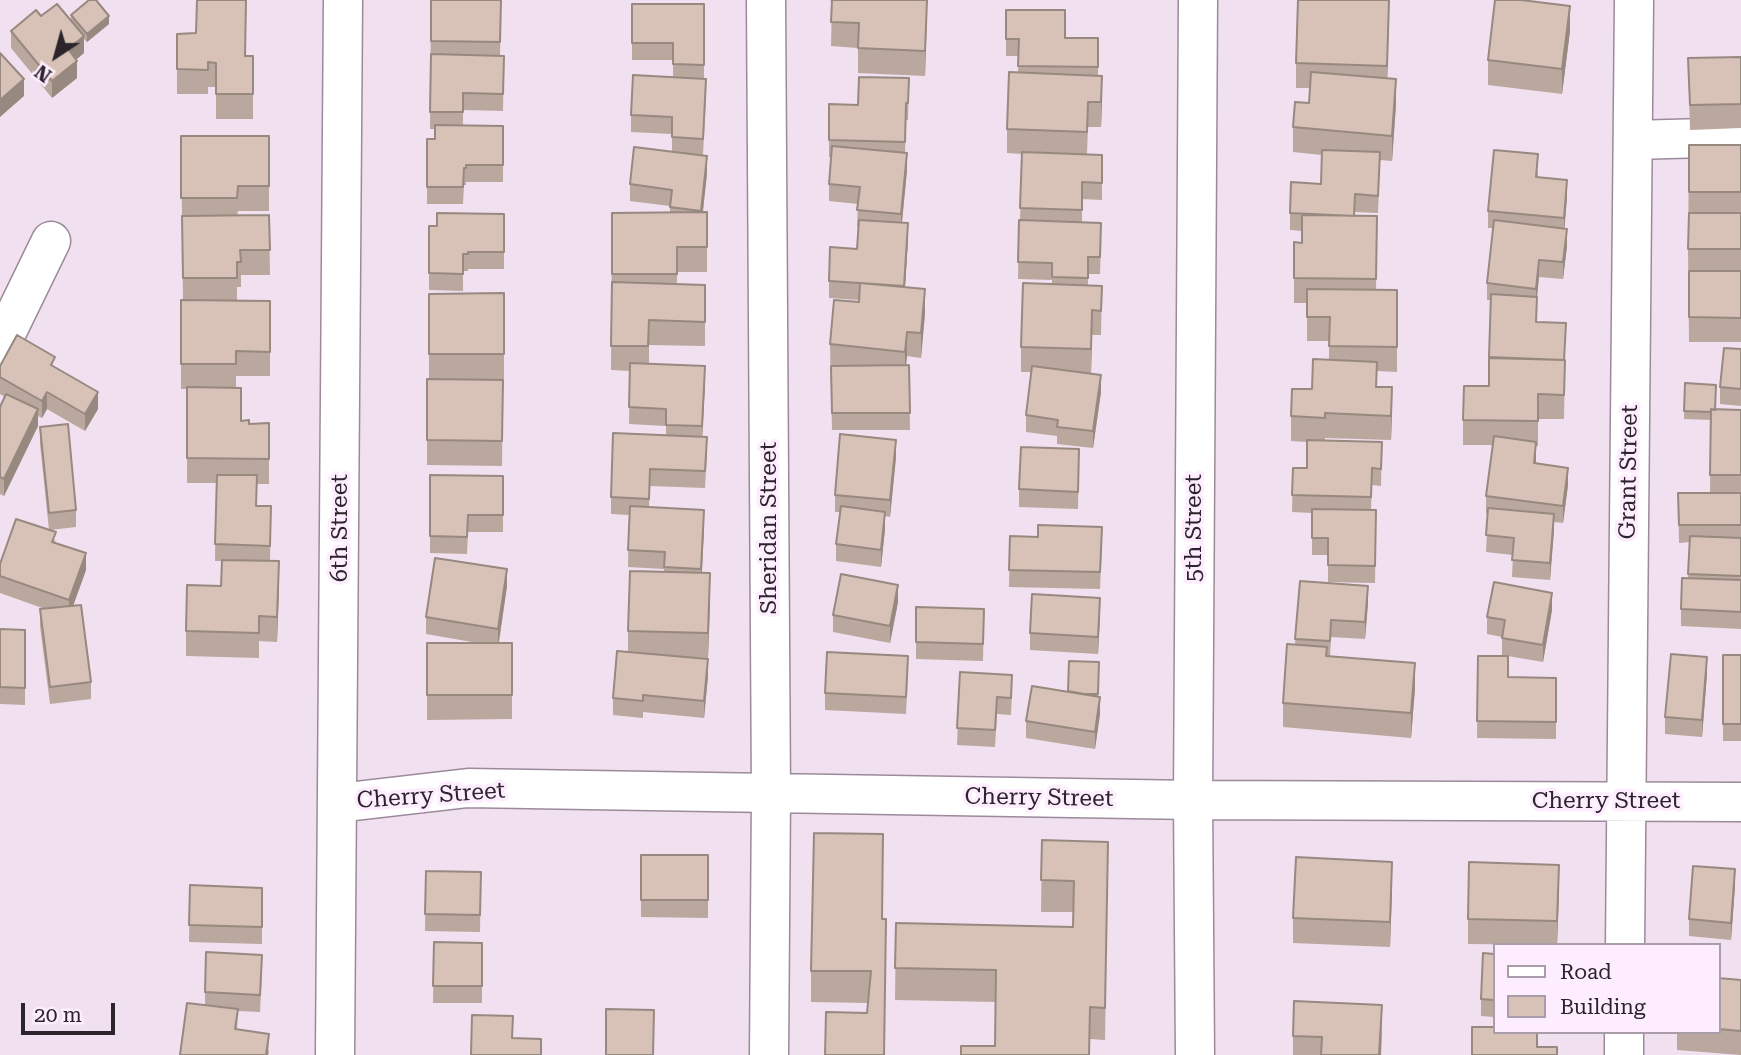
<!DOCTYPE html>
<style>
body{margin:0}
#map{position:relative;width:1741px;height:1055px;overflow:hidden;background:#f1e0f0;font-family:"Roboto Serif",serif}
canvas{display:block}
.legend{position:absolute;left:1493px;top:943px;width:228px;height:91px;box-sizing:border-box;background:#feedfe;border:2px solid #aa9daa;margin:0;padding:9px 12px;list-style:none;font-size:21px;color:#2b252b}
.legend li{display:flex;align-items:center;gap:14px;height:35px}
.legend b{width:35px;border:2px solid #aa9daa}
.north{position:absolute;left:21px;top:21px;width:70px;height:70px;-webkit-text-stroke:5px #feedfe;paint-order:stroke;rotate:216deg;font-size:19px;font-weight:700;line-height:28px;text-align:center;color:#2b252b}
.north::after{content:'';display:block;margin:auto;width:24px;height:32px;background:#2b252b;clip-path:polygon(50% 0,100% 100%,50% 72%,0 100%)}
.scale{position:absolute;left:21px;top:1003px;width:94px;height:32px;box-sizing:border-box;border:4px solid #2b252b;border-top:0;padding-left:9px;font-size:21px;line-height:24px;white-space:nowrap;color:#2b252b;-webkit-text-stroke:5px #feedfe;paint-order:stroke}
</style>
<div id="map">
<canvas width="1741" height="1055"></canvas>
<ul class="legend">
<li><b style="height:9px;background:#fff"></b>Road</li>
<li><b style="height:19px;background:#d8c2b7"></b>Building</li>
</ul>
<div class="north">N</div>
<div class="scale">20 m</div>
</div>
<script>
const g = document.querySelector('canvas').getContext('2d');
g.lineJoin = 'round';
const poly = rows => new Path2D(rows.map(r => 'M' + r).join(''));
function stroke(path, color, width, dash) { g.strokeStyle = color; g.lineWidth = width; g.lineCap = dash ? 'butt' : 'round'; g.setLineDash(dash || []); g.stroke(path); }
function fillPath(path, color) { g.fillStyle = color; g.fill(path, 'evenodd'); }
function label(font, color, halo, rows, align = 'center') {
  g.font = font + ' "Roboto Serif",serif'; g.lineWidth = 7; g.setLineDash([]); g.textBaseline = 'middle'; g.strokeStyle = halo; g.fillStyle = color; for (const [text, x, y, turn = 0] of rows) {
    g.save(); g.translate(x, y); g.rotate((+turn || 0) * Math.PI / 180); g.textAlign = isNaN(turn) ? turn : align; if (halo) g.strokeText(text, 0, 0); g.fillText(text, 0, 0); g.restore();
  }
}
const minor = poly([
 [766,0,771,794,769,1055],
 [1633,140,1741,137],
 [0,346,51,241],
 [338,803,468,788,1193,800,1741,802],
 [1625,945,1634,0],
 [335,1055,343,0],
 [1195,1055,1193,800,1198,0],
 [1624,1055,1624,1032]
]);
const wall = poly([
 [431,0,501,0,500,56,504,56,503,111,463,110,463,126,503,126,503,182,466,182,466,185,464,185,463,204,427,204,427,139,435,139,435,129,430,129],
 [829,0,927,0,925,76,858,73,858,48,831,46,832,1],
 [632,4,704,4,704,79,706,96,703,155,707,173,703,212,707,212,707,272,677,272,677,284,705,285,705,346,649,345,649,364,705,383,702,437,707,454,705,488,650,486,649,507,704,527,702,573,710,598,708,658,679,657,708,676,704,718,643,712,643,718,613,715,613,698,628,652,628,631,664,572,664,569,628,567,629,515,611,514,611,497,666,435,666,426,629,424,630,371,611,370,612,213,670,212,670,206,630,201,630,184,672,152,672,134,631,132,631,115,673,78,673,60,632,60],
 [1006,10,1065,38,1098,38,1098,75,1102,100,1101,127,1088,127,1087,154,1102,155,1102,200,1082,199,1082,222,1101,240,1100,274,1088,274,1088,285,1102,286,1101,335,1092,335,1091,374,1101,392,1093,448,1057,444,1057,436,1026,432,1026,415,1032,372,1021,372,1021,347,1052,284,1052,280,1018,279,1019,220,1020,220,1022,154,1007,153,1007,129,1018,72,1019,56,1006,56],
 [1389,12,1387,78,1396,104,1392,161,1380,160,1378,213,1355,212,1354,216,1377,216,1376,290,1397,290,1397,372,1377,371,1377,387,1392,412,1391,440,1325,438,1325,441,1382,442,1381,486,1372,485,1371,510,1376,510,1375,583,1328,582,1328,555,1312,555,1312,513,1292,512,1293,468,1307,468,1307,442,1291,441,1291,416,1312,389,1329,360,1329,341,1307,341,1307,303,1294,303,1294,242,1302,243,1302,231,1290,230,1290,213,1321,184,1322,155,1293,152,1293,127,1309,103,1310,88,1296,88,1296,63],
 [71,15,109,24,87,42,84,39,84,53,76,60,77,78,52,98,11,48,11,31,41,16,71,21],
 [1570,31,1562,94,1488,85,1488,60],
 [177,34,245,56,253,56,253,119,216,119,216,87,208,87,208,94,177,94],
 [1741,57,1741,128,1690,130,1688,58],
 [909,78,908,120,906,120,905,153,907,170,902,223,908,240,905,287,925,313,921,358,907,356,906,365,909,365,910,430,832,430,830,344,859,302,859,300,829,298,829,281,857,249,858,227,857,227,858,204,829,201,829,184,831,157,829,157,829,104,858,105],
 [181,136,269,136,269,211,238,211,237,216,269,215,270,275,241,275,241,287,237,287,237,301,270,301,270,376,236,376,236,388,241,421,249,424,269,423,269,484,257,484,257,506,271,506,270,561,279,586,277,642,259,641,259,658,186,656,186,631,221,586,222,561,215,561,216,483,187,483,187,389,181,389,181,300,183,300],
 [1689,145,1741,145,1741,342,1689,342,1688,249],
 [1538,171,1538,178,1567,197,1564,229,1567,246,1563,279,1539,277,1537,297,1536,322,1565,360,1564,419,1538,419,1538,446,1536,446,1536,463,1568,485,1563,523,1554,522,1550,580,1512,577,1513,555,1486,552,1488,513,1486,513,1486,496,1493,445,1463,445,1463,420,1489,386,1491,300,1487,300,1487,283,1494,228,1488,228,1488,211],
 [504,214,504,269,468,269,468,271,463,271,463,291,429,290,429,226,437,226],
 [504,293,504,379,429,379,429,294],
 [1741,349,1741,406,1720,404,1720,387],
 [0,366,55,367,98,409,85,431,47,409,42,418,38,416,38,426,4,496,0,494,0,407,5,397,0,394],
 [427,379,503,380,502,466,427,465],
 [1685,383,1715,410,1741,410,1741,492,1710,492,1711,420,1684,419],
 [40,427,76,510,76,527,50,530,56,543,86,570,73,606,91,682,91,699,50,704,40,626,40,609,45,609,0,593,0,564,49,530,40,444],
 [1079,449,1078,509,1019,507,1019,489],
 [896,457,890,517,885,516,885,529,881,567,836,561,836,544,840,512,835,512,835,495],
 [430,475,503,476,503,532,468,532,467,554,430,553],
 [1678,493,1741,493,1741,629,1681,626,1681,609,1688,578,1690,542,1679,543],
 [1010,536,1102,544,1100,589,1009,587],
 [1300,581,1368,603,1365,639,1331,637,1330,657,1415,688,1411,738,1283,727,1283,703,1295,644],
 [507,586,499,643,512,643,512,719,427,720,427,643,478,643,426,634,426,617],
 [898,602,890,643,833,632,833,615],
 [916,607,984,609,983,661,916,659],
 [1552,610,1543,662,1502,655,1502,637,1487,634,1487,617],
 [1100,615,1098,654,1030,650,1030,633],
 [0,629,25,630,25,705,0,704],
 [1723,655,1741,655,1741,741,1723,741],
 [1478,656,1508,677,1556,678,1556,739,1477,738],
 [1099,662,1098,696,1100,714,1095,749,1026,738,1026,721,1068,691],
 [960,672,1012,692,1011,715,997,714,995,747,957,745],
 [908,673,906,714,825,710,825,693],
 [1707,674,1702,737,1665,734,1665,717],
 [1042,840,1108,842,1105,1040,1090,1039,996,1002,895,1000,896,923,1073,927,1074,912,1041,912],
 [641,855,708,855,708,918,641,917],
 [883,866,882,919,886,951,884,1055,825,1055,867,1013,868,1003,811,1002,811,971],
 [426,871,481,872,480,932,425,931],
 [190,885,262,888,262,944,189,942],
 [1392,886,1390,947,1293,943,1293,918],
 [1735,886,1731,940,1689,936,1689,919],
 [1559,890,1557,945,1468,944,1468,919],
 [434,942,482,943,482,1003,433,1003],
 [1494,954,1494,1017,1481,1016,1481,999],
 [262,972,260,1012,238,1011,237,1030,269,1051,268,1055,180,1055,205,1005,205,992],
 [1718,978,1741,980,1741,1055,1677,1050,1677,1032,1718,1032],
 [1382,1030,1381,1055,1293,1055,1293,1036]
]);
const shadedWall = poly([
 [927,0,927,15,925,76,925,51],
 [1389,0,1389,12,1387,91,1387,66],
 [1570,6,1570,31,1562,94,1562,69],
 [109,16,109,24,87,42,87,34],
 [84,36,84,53,68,66,68,49],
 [77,61,77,78,52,98,52,81],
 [1102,76,1102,100,1101,127,1101,102],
 [24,79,24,96,0,117,0,100],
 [1396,79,1396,104,1392,161,1392,136],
 [907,153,907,170,901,231,901,214],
 [707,156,707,173,701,228,701,211],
 [1567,180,1567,197,1564,235,1564,218],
 [908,223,908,240,904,303,904,286],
 [1567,229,1567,246,1563,279,1563,262],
 [1539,260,1539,277,1537,297,1536,339,1536,289],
 [925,289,925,313,921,358,921,333],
 [1092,310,1092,335,1091,374,1091,349],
 [907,332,907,356,905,376,905,352],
 [705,366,705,383,702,443,702,426],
 [1101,375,1101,392,1093,448,1093,431],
 [1392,387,1392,412,1391,440,1391,416],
 [47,392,47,409,42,418,42,401],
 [98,392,98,409,85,431,85,414],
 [38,409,38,426,4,496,4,479],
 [896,440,896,457,890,517,890,500],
 [1536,442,1536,459,1534,480,1534,463],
 [1568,468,1568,485,1563,523,1563,506],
 [704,510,704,527,701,586,701,569],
 [885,512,885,529,881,567,881,550],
 [1554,514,1554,531,1550,580,1550,563],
 [86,553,86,570,69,617,69,600],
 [279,561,279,586,277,642,277,617],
 [507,569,507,586,498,646,498,629],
 [710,573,710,598,708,658,708,633],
 [898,585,898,602,890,643,890,626],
 [1368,586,1368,603,1365,639,1365,622],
 [1552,593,1552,610,1543,662,1543,645],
 [1100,598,1100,615,1098,654,1098,637],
 [1707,657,1707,674,1702,737,1702,720],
 [708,659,708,676,704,718,704,701],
 [1415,663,1415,688,1411,738,1411,713],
 [1100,697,1100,714,1095,749,1095,732],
 [1392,862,1392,886,1390,947,1390,922],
 [1559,865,1559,890,1557,945,1557,921],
 [1735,869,1735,886,1731,940,1731,923],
 [1382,1005,1381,1055,1379,1055],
 [269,1034,268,1055,266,1055]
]);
const building = poly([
 [89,0,96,0,109,16,87,34,71,15,89,0],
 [197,0,246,0,245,56,253,56,253,94,216,94,216,63,208,62,208,70,177,69,177,34,196,33,197,0],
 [431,0,501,0,500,42,431,41,431,0],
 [832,0,927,0,925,51,858,48,859,23,831,22,832,0],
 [1298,0,1389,0,1387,66,1296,63,1298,0],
 [1495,0,1521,0,1570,6,1562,69,1488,60,1495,0],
 [57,4,84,36,68,49,77,61,52,81,11,31,36,10,41,16,57,4],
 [632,4,704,4,704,65,673,64,673,43,632,43,632,4],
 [1006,10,1065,10,1065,38,1098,38,1098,67,1018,66,1019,39,1006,39,1006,10],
 [0,53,24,79,0,100,0,53],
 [431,54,504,56,503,94,463,93,463,112,430,112,431,54],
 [1741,57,1741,104,1690,105,1688,58,1741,57],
 [1009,72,1102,76,1101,102,1088,102,1087,132,1007,129,1009,72],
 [1311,72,1396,79,1392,136,1293,127,1295,102,1309,103,1311,72],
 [633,75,706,79,703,139,672,137,672,117,631,115,633,75],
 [859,77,909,78,908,103,906,103,905,142,829,140,829,104,858,105,859,77],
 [435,125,503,126,503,165,466,165,466,168,464,168,463,187,427,187,427,139,435,139,435,125],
 [181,136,269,136,269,186,238,186,237,198,181,198,181,136],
 [1689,145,1741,145,1741,192,1689,192,1689,145],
 [832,146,907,153,901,214,857,210,860,187,829,184,832,146],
 [634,147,707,156,701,211,670,207,672,190,630,184,634,147],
 [1322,150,1380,152,1378,196,1355,194,1354,216,1290,213,1291,182,1321,184,1322,150],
 [1494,150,1538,154,1536,177,1567,180,1564,218,1488,211,1494,150],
 [1022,152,1102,155,1102,183,1082,182,1082,210,1020,208,1022,152],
 [707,212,707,247,677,247,677,274,612,274,612,213,707,212],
 [437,213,504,214,504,252,468,252,468,254,463,254,463,274,429,273,429,226,437,226,437,213],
 [1689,213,1741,213,1741,249,1688,249,1689,213],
 [269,215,270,250,240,250,241,262,237,262,237,278,183,278,182,216,269,215],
 [1302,215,1377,216,1376,279,1294,278,1294,242,1302,243,1302,215],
 [859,220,908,223,904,286,829,281,830,247,857,249,859,220],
 [1019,220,1101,223,1100,257,1088,257,1088,278,1052,277,1052,263,1018,262,1019,220],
 [1494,220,1567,229,1563,262,1539,260,1536,289,1487,283,1494,220],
 [1689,271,1741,271,1741,318,1689,317,1689,271],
 [612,282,705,285,705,322,649,320,648,346,611,346,612,282],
 [860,283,925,289,921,333,907,332,905,352,830,344,834,300,859,302,860,283],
 [1023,283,1102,286,1101,311,1092,310,1091,349,1021,347,1023,283],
 [1307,289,1397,290,1397,347,1329,346,1330,317,1307,317,1307,289],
 [504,293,504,354,429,354,429,294,504,293],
 [1491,294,1537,297,1536,322,1566,323,1564,360,1489,357,1491,294],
 [181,300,270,301,270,352,236,351,236,364,181,364,181,300],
 [17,335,55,357,51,365,98,392,85,414,47,392,42,401,0,377,0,366,17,335],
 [1724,348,1741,349,1741,389,1720,387,1724,348],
 [1489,358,1565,360,1564,395,1538,394,1538,421,1463,420,1464,386,1489,386,1489,358],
 [1313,359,1377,362,1376,387,1392,387,1391,416,1325,413,1325,418,1291,416,1292,389,1312,389,1313,359],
 [630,363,705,366,702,426,666,425,666,409,629,407,630,363],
 [909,365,910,413,832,413,831,366,909,365],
 [1032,366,1101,375,1093,431,1057,427,1058,420,1026,415,1032,366],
 [427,379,503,380,502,441,427,440,427,379],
 [1685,383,1716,385,1715,410,1711,409,1711,412,1684,411,1685,383],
 [187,387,241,388,241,421,249,420,249,424,269,423,269,459,187,458,187,387],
 [6,394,38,409,4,479,0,477,0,407,6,394],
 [1711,409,1741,410,1741,475,1710,475,1711,409],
 [68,424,76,510,49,513,40,427,68,424],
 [613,433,707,437,705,471,650,469,649,499,611,497,613,433],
 [840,434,896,440,890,500,835,495,840,434],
 [1494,436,1536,442,1534,463,1568,468,1563,506,1486,496,1494,436],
 [1307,440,1382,442,1381,469,1372,468,1371,497,1292,495,1293,468,1307,468,1307,440],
 [1021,447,1079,449,1078,492,1019,489,1021,447],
 [217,475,257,475,256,506,271,506,270,546,215,544,217,475],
 [430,475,503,476,503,515,468,515,467,537,430,536,430,475],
 [1678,493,1741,493,1741,525,1679,525,1678,493],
 [630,506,704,510,701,569,664,567,665,552,628,550,630,506],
 [841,506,885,512,881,550,836,544,841,506],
 [1488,508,1554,514,1550,563,1512,560,1514,538,1486,535,1488,508],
 [1312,509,1376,510,1375,566,1328,565,1328,538,1312,538,1312,509],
 [16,519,56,532,52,542,86,553,69,600,0,576,0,564,16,519],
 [1038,525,1102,527,1100,572,1009,570,1010,536,1038,537,1038,525],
 [1690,536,1741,538,1741,576,1688,574,1690,536],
 [435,558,507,569,498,629,426,617,435,558],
 [222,560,279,561,277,617,259,616,259,633,186,631,187,585,221,586,222,560],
 [630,571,710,573,708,633,628,631,630,571],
 [841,574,898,585,890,626,833,615,841,574],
 [1682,578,1741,580,1741,612,1681,609,1682,578],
 [1300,581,1368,586,1365,622,1331,620,1330,641,1295,639,1300,581],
 [1494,582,1552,593,1543,645,1502,638,1505,620,1487,617,1494,582],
 [1032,594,1100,598,1098,637,1030,633,1032,594],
 [81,605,91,682,50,687,40,609,81,605],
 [916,607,984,609,983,644,916,642,916,607],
 [0,629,25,630,25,688,0,687,0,629],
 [427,643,512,643,512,695,427,695,427,643],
 [1287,644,1327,647,1326,656,1415,663,1411,713,1283,703,1287,644],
 [617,651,708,659,704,701,643,695,643,701,613,698,617,651],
 [827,652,908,656,906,697,825,693,827,652],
 [1671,654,1707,657,1702,720,1665,717,1671,654],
 [1723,655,1741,655,1741,724,1723,724,1723,655],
 [1478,656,1508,656,1508,677,1556,678,1556,722,1477,721,1478,656],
 [1069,661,1099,662,1098,694,1084,694,1068,691,1069,661],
 [960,672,1012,675,1011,698,997,697,995,730,957,728,960,672],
 [1032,686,1100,697,1095,732,1026,721,1032,686],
 [814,833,883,834,882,919,886,919,884,1055,825,1055,826,1012,867,1013,871,971,811,971,814,833],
 [1042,840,1108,842,1105,1008,1090,1007,1089,1055,961,1055,961,1046,995,1046,996,970,895,968,896,923,1073,927,1074,881,1041,880,1042,840],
 [641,855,708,855,708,900,641,900,641,855],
 [1296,857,1392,862,1390,922,1293,918,1296,857],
 [1469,862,1559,865,1557,921,1468,919,1469,862],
 [1693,866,1735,869,1731,923,1689,919,1693,866],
 [426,871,481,872,480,915,425,914,426,871],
 [190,885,262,888,262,927,189,925,190,885],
 [434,942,482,943,482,986,433,986,434,942],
 [206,952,262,955,260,995,205,992,206,952],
 [1483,953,1494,954,1494,1000,1481,999,1483,953],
 [1718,978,1741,980,1741,1031,1718,1029,1718,978],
 [1294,1001,1382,1005,1379,1055,1321,1055,1322,1037,1293,1036,1294,1001],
 [187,1003,238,1009,235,1029,269,1034,266,1055,180,1055,187,1003],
 [606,1009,654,1010,653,1055,606,1055,606,1009],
 [472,1015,513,1016,512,1038,541,1039,541,1055,471,1055,472,1015],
 [1472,1027,1494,1027,1494,1032,1537,1032,1537,1047,1557,1047,1557,1055,1472,1055,1472,1027]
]);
const streetNames = [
 ["Grant Street",1629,472,-89],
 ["6th Street",340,528,-90],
 ["Sheridan Street",769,528,-90],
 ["5th Street",1194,528,-90],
 ["Cherry Street",431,796,-4],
 ["Cherry Street",1039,798,1],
 ["Cherry Street",1606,801]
];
stroke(minor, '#9b8b9a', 41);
stroke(minor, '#fff', 38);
fillPath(wall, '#baa79d');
fillPath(shadedWall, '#978880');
fillPath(building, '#d8c2b7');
stroke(building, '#978880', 2);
label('23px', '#2b252b', '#feedfe', streetNames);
</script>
